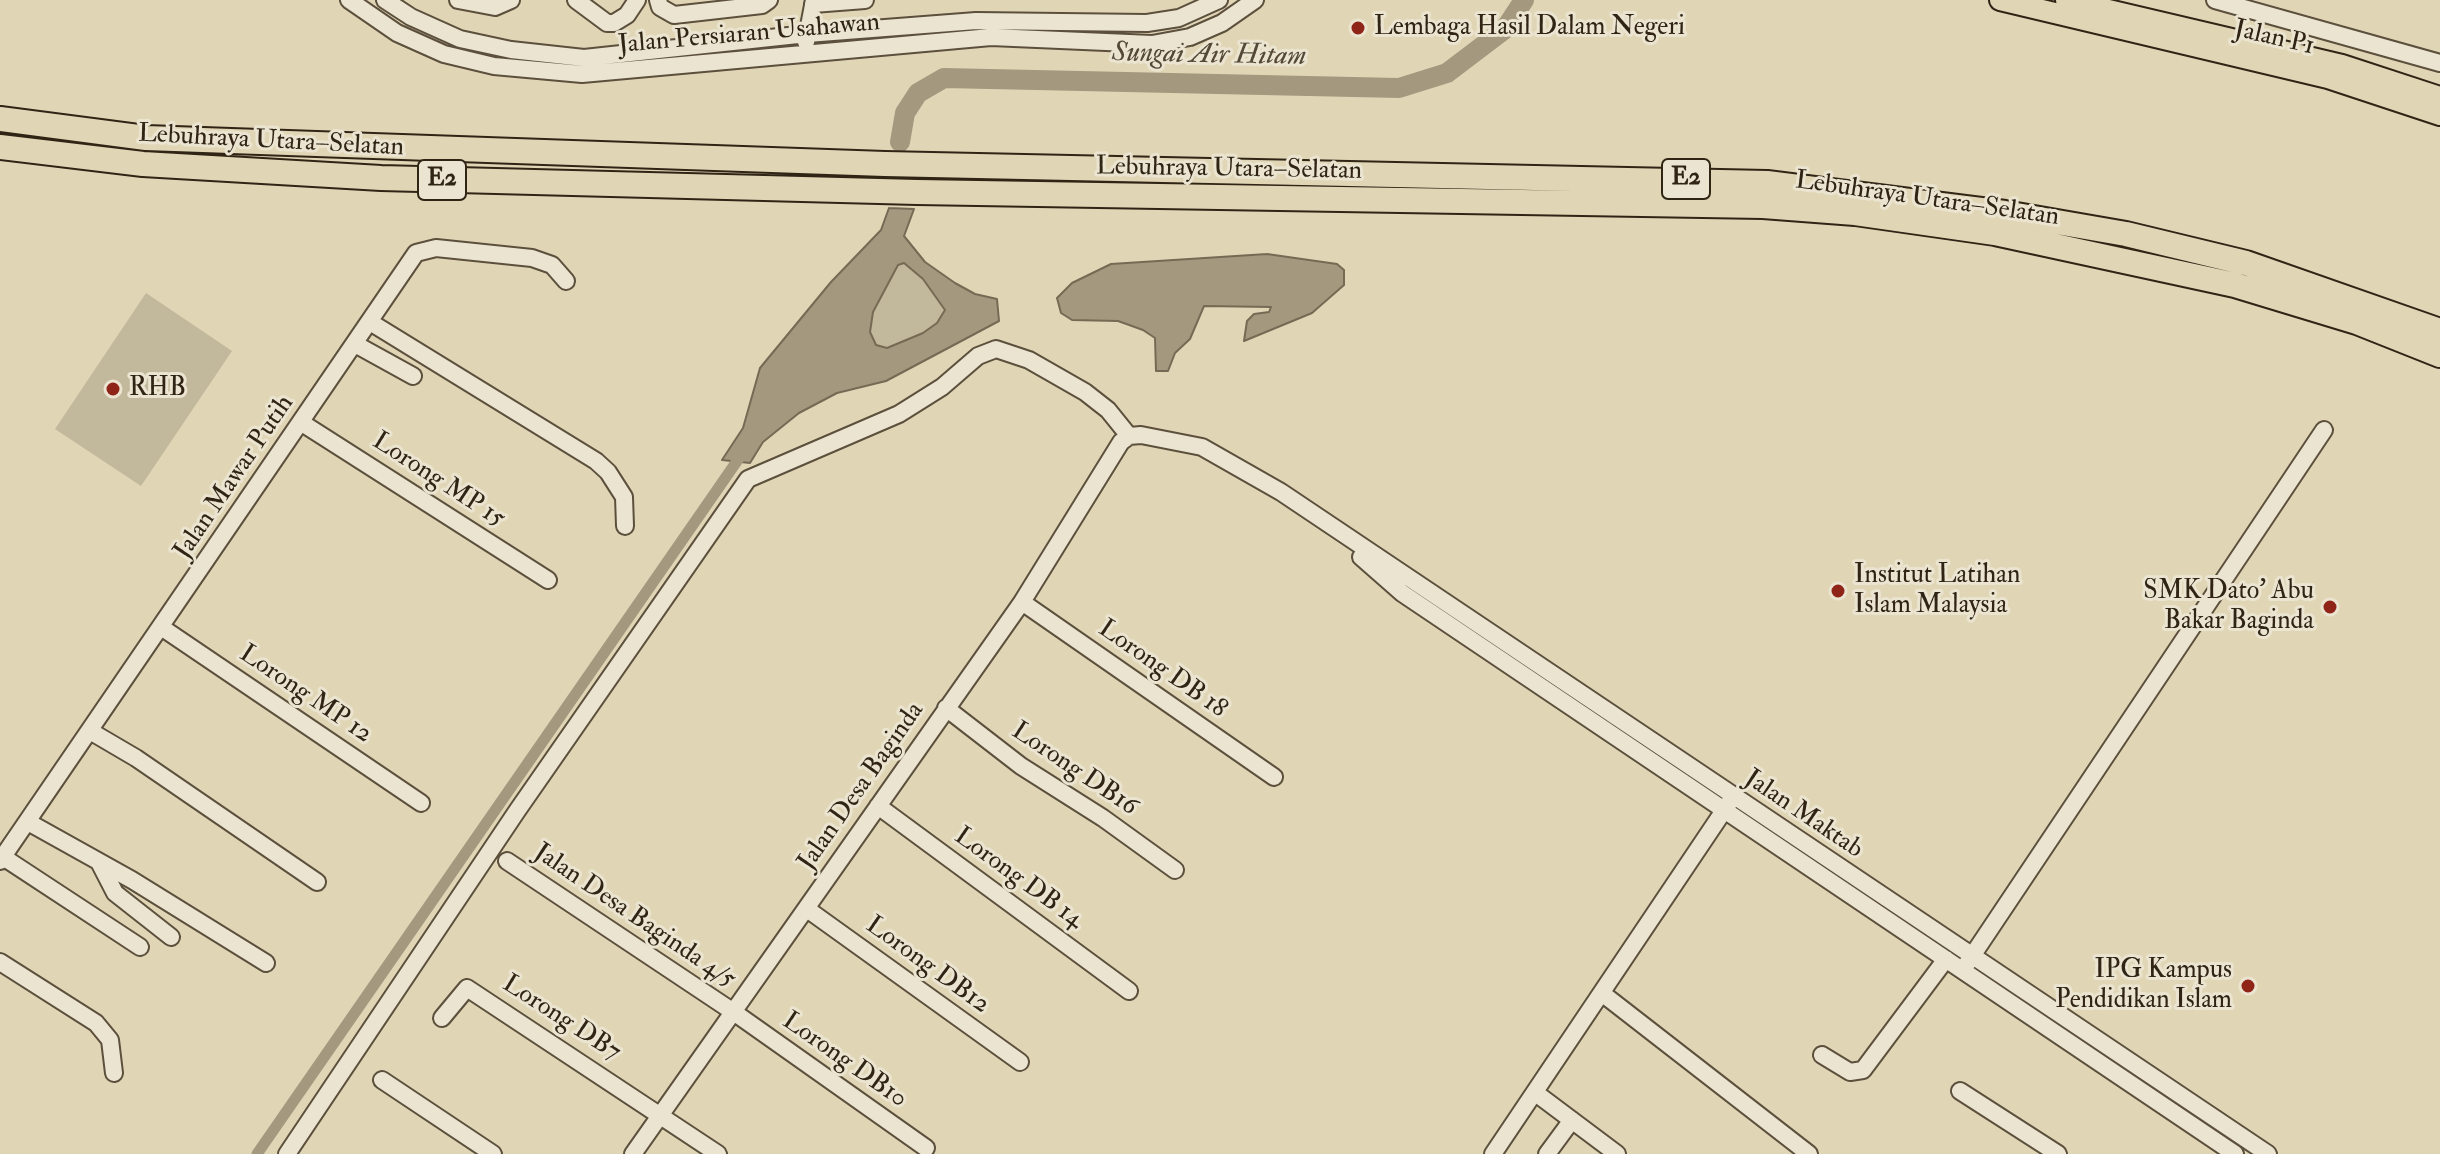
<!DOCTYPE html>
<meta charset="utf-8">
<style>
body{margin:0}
canvas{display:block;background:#e0d6b6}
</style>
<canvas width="2440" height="1154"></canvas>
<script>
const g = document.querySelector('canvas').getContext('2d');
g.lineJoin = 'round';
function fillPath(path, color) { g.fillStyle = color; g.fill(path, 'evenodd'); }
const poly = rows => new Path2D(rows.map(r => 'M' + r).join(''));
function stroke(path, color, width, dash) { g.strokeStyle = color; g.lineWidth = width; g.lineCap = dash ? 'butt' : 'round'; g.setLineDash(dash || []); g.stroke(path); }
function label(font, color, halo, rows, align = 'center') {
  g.font = font + ' "IM FELL Double Pica",serif'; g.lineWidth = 6; g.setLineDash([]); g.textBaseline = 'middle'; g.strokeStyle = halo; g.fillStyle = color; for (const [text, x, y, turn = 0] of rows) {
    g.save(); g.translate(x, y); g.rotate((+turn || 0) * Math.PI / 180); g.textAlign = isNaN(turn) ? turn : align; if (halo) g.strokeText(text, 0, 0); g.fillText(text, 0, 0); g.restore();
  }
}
const green = poly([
 [903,262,923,279,945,310,937,323,923,333,888,348,876,345,870,332,873,312,898,265],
 [146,293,232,351,141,486,55,429]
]);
const water = poly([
 [889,208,914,209,904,236,925,262,955,283,975,294,997,299,999,321,886,381,837,393,799,413,763,442,750,463,722,460,743,428,760,368,831,282,881,230,889,208],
 [904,263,923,279,945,310,937,323,923,333,887,348,876,345,870,332,873,312,898,265,904,263],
 [1267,254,1337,264,1344,270,1344,285,1312,313,1244,341,1247,321,1254,314,1269,312,1271,307,1204,306,1190,339,1175,353,1168,371,1156,371,1155,338,1143,330,1118,321,1072,320,1061,313,1057,298,1072,283,1111,264,1267,254]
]);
const canal = poly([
 [257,1154,744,451]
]);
const river = poly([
 [900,142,905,113,918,93,944,78,1399,88,1447,73,1505,29,1524,0]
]);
const minor = poly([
 [349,0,397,33,444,54,494,66,582,74,991,37,1152,44,1190,37,1222,23,1255,0],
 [385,0,411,17,460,39,511,50,584,58,807,34,976,21,1147,23,1179,18,1219,0],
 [458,0,495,7,511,0],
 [576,0,607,23,614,23,627,15,637,0],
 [658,0,660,7,674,15,762,5,769,0],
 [2215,0,2440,63],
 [813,4,865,0],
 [806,42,814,0],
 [370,322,596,461,608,472,624,497,625,526],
 [355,344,413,376],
 [302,423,548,580],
 [1361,557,1402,593,2235,1154],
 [1022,602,1274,777],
 [161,627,421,803],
 [946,708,1021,766,1103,818,1175,870],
 [90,731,136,758,317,882],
 [878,806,1129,991],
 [28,822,132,880,266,963],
 [3,857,140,947],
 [0,861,416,253,436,248,532,258,552,265,566,281],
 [507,861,735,1013,926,1148],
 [99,862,115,893,171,937],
 [807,909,1020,1062],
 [0,962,96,1023,110,1040,114,1073],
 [1966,965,2324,430],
 [1603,994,1809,1154],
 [442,1018,467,988,718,1154],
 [1822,1055,1850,1072,1863,1070,1946,959],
 [382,1080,493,1154],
 [1960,1091,2058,1154],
 [1537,1094,1617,1154],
 [287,1154,517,811,748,479,899,414,942,387,978,356,996,349,1029,360,1085,392,1108,410,1129,436],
 [633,1154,1022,602,1121,442,1129,436,1141,435,1202,447,1281,492,2268,1154],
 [1493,1154,1731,800],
 [1547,1154,1572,1120]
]);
const major = poly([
 [2000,0,2328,78,2440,115],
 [2066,0,2342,65,2440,97]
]);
const highway = poly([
 [0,119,146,138,885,164,1767,183,2005,213,2126,234,2246,263,2440,331],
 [0,147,143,164,381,178,917,192,1763,206,1855,213,1995,233,2235,285,2357,322,2440,355]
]);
const markers = [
 [1358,28,8,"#8f2418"],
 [113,389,8,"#8f2418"],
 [1838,591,8,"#8f2418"],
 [2330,607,8,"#8f2418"],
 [2248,986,8,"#8f2418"]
];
const shields = [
 [1686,179,48],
 [442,180,48]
];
const shieldNames = [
 ["E2",1686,179],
 ["E2",442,180]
];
const poiNames = [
 ["Lembaga Hasil Dalam Negeri",1374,28],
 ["RHB",129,389],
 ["Institut Latihan",1854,576],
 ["Islam Malaysia",1854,606],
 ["SMK Dato’ Abu",2314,592,"right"],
 ["Bakar Baginda",2314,622,"right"],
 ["IPG Kampus",2232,971,"right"],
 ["Pendidikan Islam",2232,1001,"right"]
];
const streetNames = [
 ["Jalan Persiaran Usahawan",749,35,-5],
 ["Jalan P1",2274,39,13],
 ["Lebuhraya Utara–Selatan",271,142,3],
 ["Lebuhraya Utara–Selatan",1229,170,1],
 ["Lebuhraya Utara–Selatan",1927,200,8],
 ["Jalan Mawar Putih",235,478,-56],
 ["Lorong MP 15",438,481,33],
 ["Lorong DB 18",1162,670,35],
 ["Lorong MP 12",305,695,34],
 ["Lorong DB16",1074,770,34],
 ["Jalan Desa Baginda",862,787,-55],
 ["Jalan Maktab",1803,815,34],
 ["Lorong DB 14",1018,879,36],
 ["Jalan Desa Baginda 4/5",634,917,34],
 ["Lorong DB12",927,966,36],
 ["Lorong DB7",561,1019,33],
 ["Lorong DB10",844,1061,35]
];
const waterNames = [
 ["Sungai Air Hitam",1209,56,1]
];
fillPath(green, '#c2b89b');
fillPath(water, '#a4997f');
stroke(water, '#766a55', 2);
stroke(canal, '#a4997f', 11);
stroke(river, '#a4997f', 20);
stroke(minor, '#5c503d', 20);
stroke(major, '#302415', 24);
stroke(highway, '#302415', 28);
stroke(minor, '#ebe4d0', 16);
stroke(major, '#e0d6b6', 20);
stroke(highway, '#e0d6b6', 24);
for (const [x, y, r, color] of markers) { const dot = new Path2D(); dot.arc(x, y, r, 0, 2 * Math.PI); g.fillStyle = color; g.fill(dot); stroke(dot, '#ebe4d0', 3); }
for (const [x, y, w] of shields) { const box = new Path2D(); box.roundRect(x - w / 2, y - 20, w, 40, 6); g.fillStyle = '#ebe4d0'; g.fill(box); stroke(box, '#302415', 2); }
label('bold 24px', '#302415', null, shieldNames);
label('26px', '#302415', '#ebe4d0', poiNames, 'left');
label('26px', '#302415', '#ebe4d0', streetNames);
label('italic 28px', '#534735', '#ebe4d0', waterNames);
</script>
